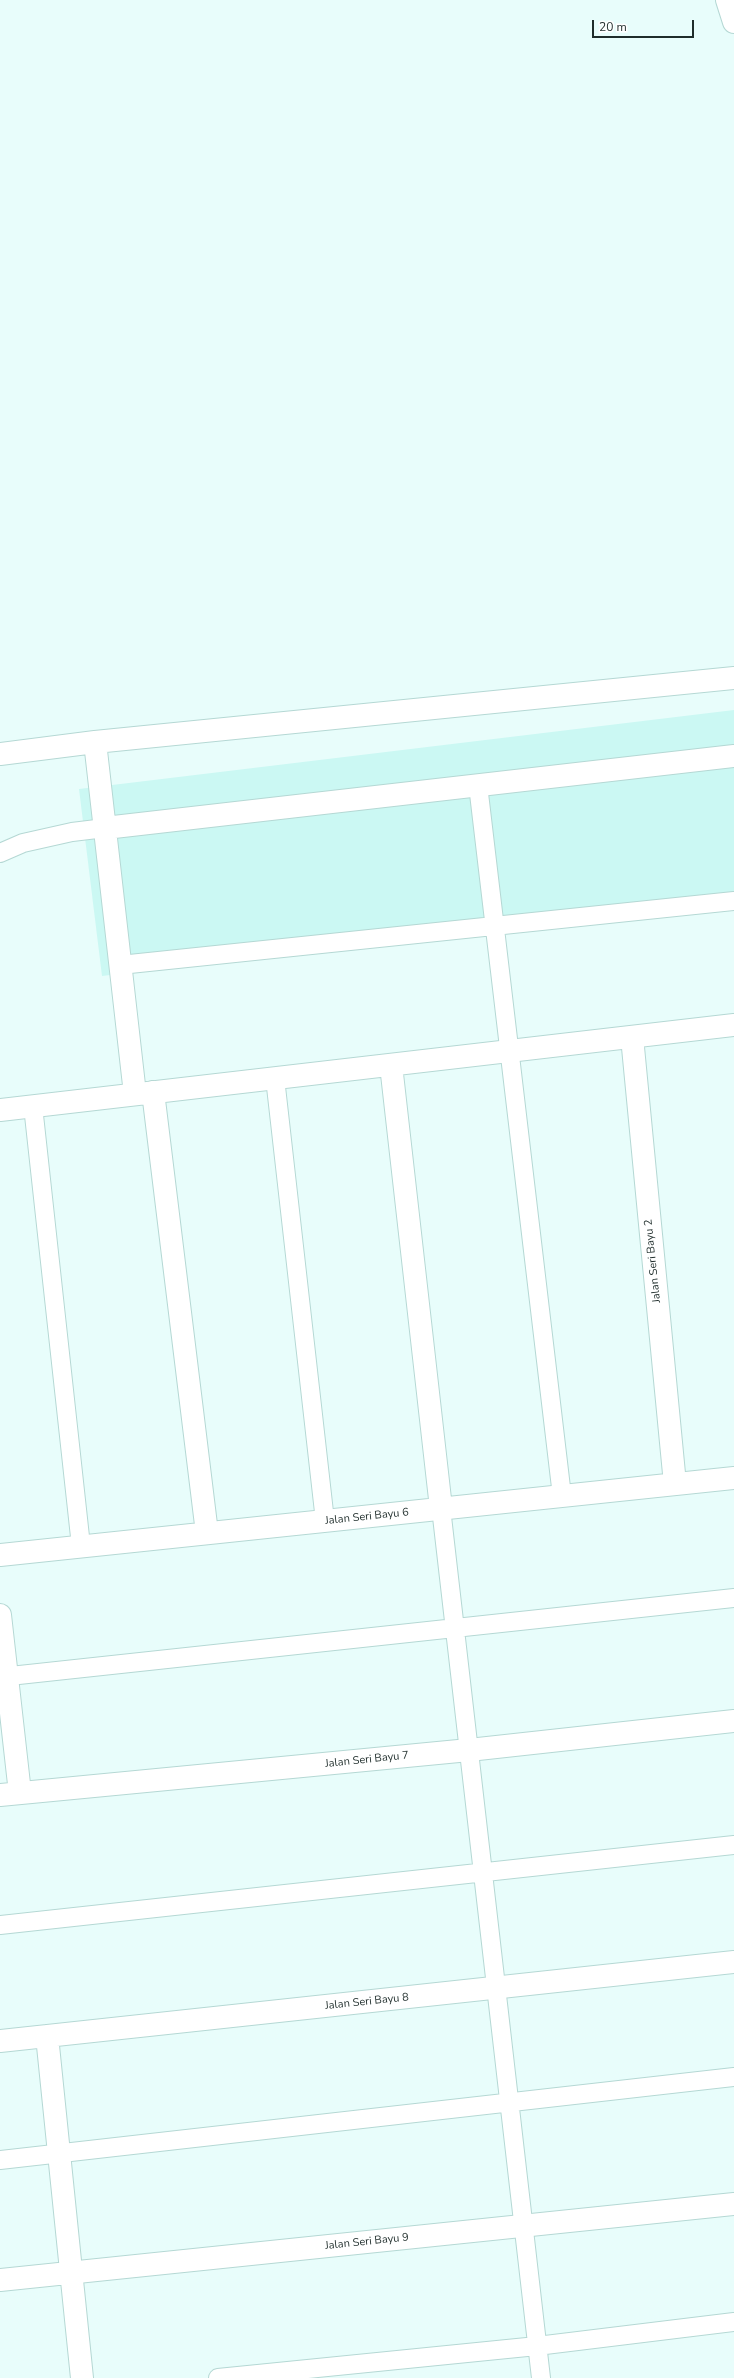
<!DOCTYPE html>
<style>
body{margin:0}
#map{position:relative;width:734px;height:2378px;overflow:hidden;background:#e8fdfb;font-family:"Nunito Sans",sans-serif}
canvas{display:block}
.scale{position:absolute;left:592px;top:20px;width:102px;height:18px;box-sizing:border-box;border:2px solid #1f2d2b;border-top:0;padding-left:5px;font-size:12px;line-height:14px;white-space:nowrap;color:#1f2d2b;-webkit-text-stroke:3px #fff;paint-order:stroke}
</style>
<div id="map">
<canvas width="734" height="2378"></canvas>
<div class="scale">20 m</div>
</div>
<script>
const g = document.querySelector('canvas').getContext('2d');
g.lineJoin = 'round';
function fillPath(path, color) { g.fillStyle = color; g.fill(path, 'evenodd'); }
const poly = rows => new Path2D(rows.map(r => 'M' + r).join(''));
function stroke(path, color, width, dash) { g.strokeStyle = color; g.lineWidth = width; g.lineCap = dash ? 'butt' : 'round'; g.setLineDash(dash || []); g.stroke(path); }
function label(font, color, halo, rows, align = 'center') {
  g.font = font + ' "Nunito Sans",sans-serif'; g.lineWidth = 3; g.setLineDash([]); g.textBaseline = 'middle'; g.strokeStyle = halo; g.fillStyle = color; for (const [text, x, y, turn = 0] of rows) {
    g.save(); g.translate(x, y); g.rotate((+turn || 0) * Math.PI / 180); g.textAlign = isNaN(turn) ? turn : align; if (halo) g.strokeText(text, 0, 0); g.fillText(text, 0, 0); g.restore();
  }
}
const built = poly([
 [734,710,734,900,102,976,79,789]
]);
const service = poly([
 [478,785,562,1496],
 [0,853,23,843,72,832,105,828],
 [120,965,734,901],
 [275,1078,325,1521],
 [33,1106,81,1546],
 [441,1508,541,2378],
 [0,1677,734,1598],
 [0,1925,734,1845],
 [0,2160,734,2077],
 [218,2378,537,2346,734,2322]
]);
const minor = poly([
 [727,0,734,22],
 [95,742,135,1094],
 [0,754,95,742,734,678],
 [105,828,734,756],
 [632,1037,675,1484],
 [391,1065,441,1508],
 [153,1092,207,1533],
 [0,1110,734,1025],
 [0,1555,734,1478],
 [0,1615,20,1793],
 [0,1795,469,1750,734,1721],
 [47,2036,82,2378],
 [0,2041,734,1962],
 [0,2280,734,2204]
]);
const streetNames = [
 ["Jalan Seri Bayu 2",653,1261,-96],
 ["Jalan Seri Bayu 6",367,1517,-6],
 ["Jalan Seri Bayu 7",367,1760,-6],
 ["Jalan Seri Bayu 8",367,2002,-6],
 ["Jalan Seri Bayu 9",367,2242,-6]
];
fillPath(built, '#cbf8f3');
stroke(service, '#b5d8d4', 20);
stroke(minor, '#b5d8d4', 24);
stroke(service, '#fff', 18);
stroke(minor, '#fff', 22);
label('11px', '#1f2d2b', '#fff', streetNames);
</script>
